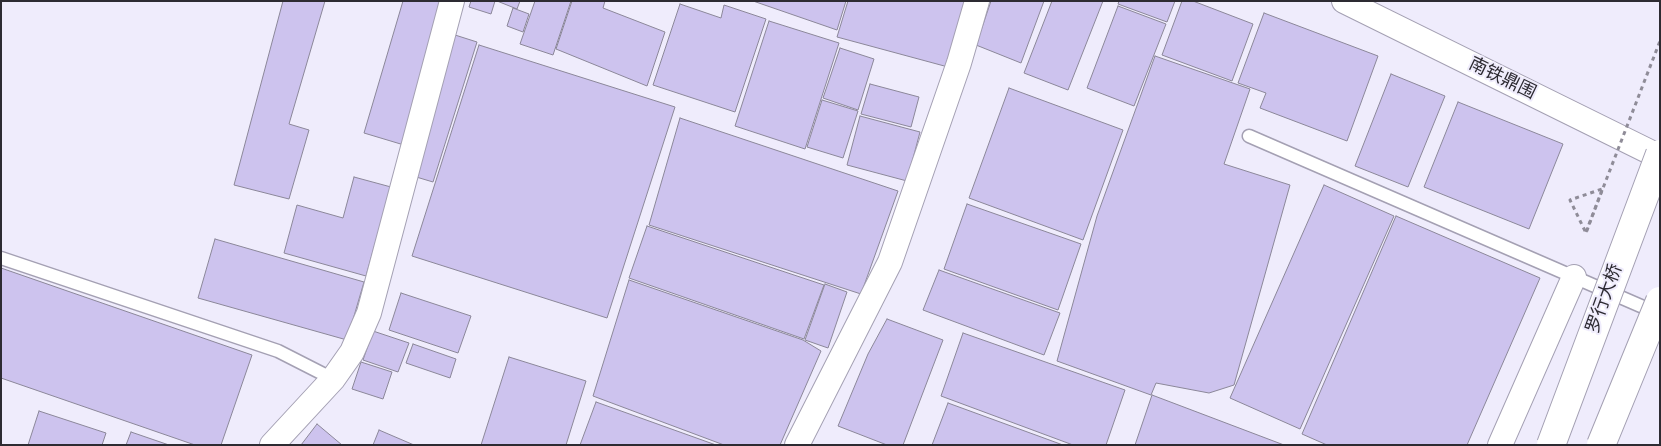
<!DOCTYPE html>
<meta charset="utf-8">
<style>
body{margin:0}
#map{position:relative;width:1661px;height:446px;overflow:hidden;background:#efecfc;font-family:Poppins,sans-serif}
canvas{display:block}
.frame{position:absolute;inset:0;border:2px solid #2d2b32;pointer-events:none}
</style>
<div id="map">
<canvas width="1661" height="446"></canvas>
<div class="frame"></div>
</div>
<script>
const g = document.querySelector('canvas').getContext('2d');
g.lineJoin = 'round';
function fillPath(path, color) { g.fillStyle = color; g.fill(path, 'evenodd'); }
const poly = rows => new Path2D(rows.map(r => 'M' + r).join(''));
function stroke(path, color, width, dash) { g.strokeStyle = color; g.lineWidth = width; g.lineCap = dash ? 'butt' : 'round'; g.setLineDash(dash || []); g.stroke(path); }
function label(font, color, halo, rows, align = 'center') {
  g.font = font + ' Poppins,"Noto Sans SC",sans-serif'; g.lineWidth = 4; g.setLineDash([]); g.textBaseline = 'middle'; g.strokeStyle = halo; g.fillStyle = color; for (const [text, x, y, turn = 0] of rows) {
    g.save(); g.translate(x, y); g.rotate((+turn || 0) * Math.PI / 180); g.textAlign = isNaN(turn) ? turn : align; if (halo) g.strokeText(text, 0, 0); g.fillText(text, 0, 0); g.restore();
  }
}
const building = poly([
 [283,1,325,1,289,124,309,130,289,199,234,185,283,1],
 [403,1,444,1,404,145,364,133,403,1],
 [471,1,495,1,491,14,469,7,471,1],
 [497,1,520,1,517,9,497,1],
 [535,1,571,1,553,55,520,44,535,1],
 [572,1,605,1,603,8,665,32,647,86,556,49,572,1],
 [753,1,846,1,837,30,753,1],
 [848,1,966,1,948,67,837,37,848,1],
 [991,1,1044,1,1021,63,976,45,991,1],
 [1052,1,1103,1,1068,90,1024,73,1052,1],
 [1119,1,1175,1,1167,22,1118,4,1119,1],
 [1182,1,1193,1,1253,24,1232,81,1162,55,1182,1],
 [680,4,721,18,724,5,766,19,735,112,653,85,680,4],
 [1118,6,1166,24,1134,106,1087,88,1118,6],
 [513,8,529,14,523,32,507,26,513,8],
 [1264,13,1378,56,1347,141,1260,108,1266,93,1238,83,1264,13],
 [769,21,839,43,805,149,735,126,769,21],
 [455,35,477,42,433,182,413,176,455,35],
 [479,45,675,107,607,318,412,256,479,45],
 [840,48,874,59,858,110,823,98,840,48],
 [1155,56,1250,89,1224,164,1290,185,1234,385,1209,393,1156,383,1151,395,1057,361,1097,216,1155,56],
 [1391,74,1445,96,1408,187,1355,166,1391,74],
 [870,84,919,97,911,127,861,114,870,84],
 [1009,88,1123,130,1083,240,969,198,1009,88],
 [822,100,858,111,843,158,807,147,822,100],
 [1458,102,1563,144,1529,229,1424,187,1458,102],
 [860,116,920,132,907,181,847,165,860,116],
 [680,118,898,191,861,294,649,225,680,118],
 [354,177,391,187,366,276,284,253,297,205,343,218,354,177],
 [1324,185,1394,216,1300,429,1230,398,1324,185],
 [967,204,1081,244,1058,310,944,269,967,204],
 [1396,216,1540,278,1467,445,1327,445,1302,434,1396,216],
 [647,226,824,285,804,339,629,278,647,226],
 [215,239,364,282,347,340,198,298,215,239],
 [1,268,252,355,221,445,195,445,1,378,1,268],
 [939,270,1060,313,1044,355,923,310,939,270],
 [629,280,803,340,821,351,780,445,724,445,593,396,629,280],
 [825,284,847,292,828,348,805,340,825,284],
 [401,293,471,316,458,353,389,330,401,293],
 [887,319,943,340,903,445,887,445,838,426,868,354,887,319],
 [373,331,409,343,398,372,363,360,373,331],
 [963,333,1125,390,1106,445,1073,445,941,396,963,333],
 [413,344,456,359,450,378,406,363,413,344],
 [509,357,586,381,566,445,481,445,509,357],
 [361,362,392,372,383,399,352,389,361,362],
 [1152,395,1284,445,1135,445,1152,395],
 [596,402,716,445,580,445,596,402],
 [948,403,1063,445,932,445,948,403],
 [39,411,106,433,102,445,28,445,39,411],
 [317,424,342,445,301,445,317,424],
 [379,430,414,445,373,445,379,430],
 [131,432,169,445,126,445,131,432]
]);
const path = poly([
 [1602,190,1586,233,1570,200,1602,189]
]);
const service = poly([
 [1249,136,1657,313],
 [1,258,278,351,333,379]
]);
const minor = poly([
 [1344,1,1660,157],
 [272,445,333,379,352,352,369,313,452,1],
 [797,445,890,262,959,63,977,1],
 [1500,445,1574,277]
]);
const pathBridge = poly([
 [1586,232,1660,41]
]);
const secondaryBridge = poly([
 [1551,445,1660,154],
 [1601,445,1660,301]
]);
const streetNames = [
 ["南铁鼎围",1502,79,26],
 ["罗行大桥",1605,299,-70]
];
fillPath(building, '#cdc3ee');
stroke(building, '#8b8799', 1);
stroke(service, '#a4a0b3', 15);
stroke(minor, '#a4a0b3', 26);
stroke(path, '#8f8c98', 3, [4, 4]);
stroke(service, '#fff', 12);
stroke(minor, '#fff', 24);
stroke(secondaryBridge, '#a4a0b3', 30, []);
stroke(pathBridge, '#8f8c98', 3, [4, 4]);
stroke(secondaryBridge, '#fff', 28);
label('18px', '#2d2b32', '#efecfc', streetNames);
</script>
